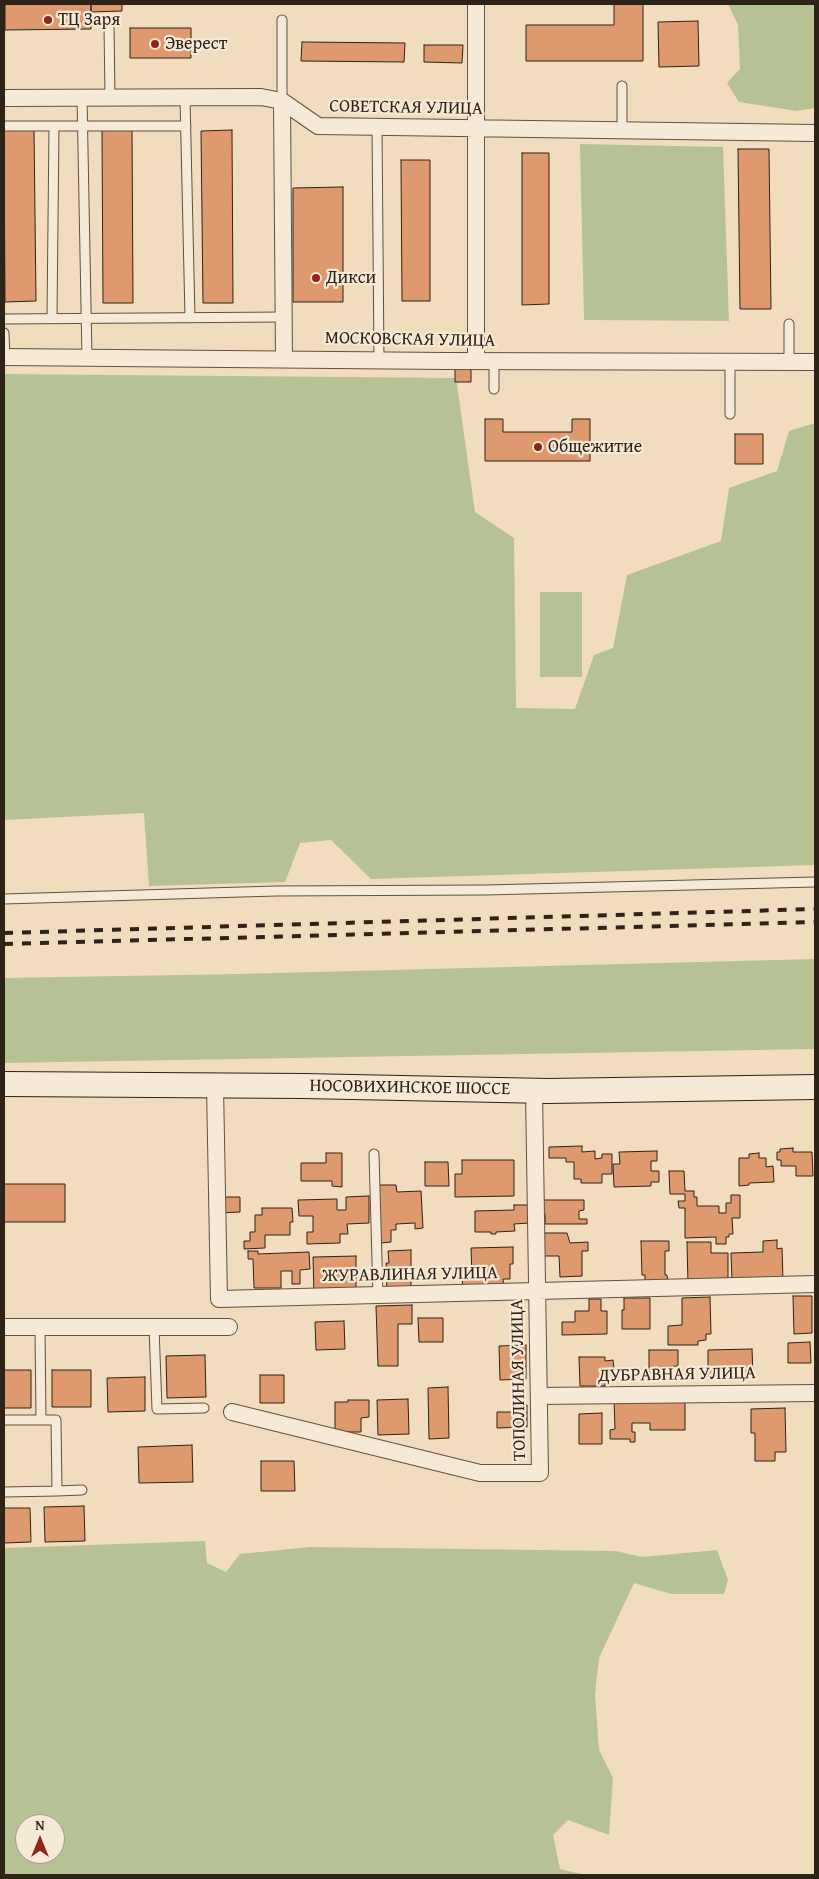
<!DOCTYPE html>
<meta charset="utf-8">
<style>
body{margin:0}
#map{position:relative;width:819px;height:1879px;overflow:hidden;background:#f1ddbe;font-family:"Gentium Book Plus",serif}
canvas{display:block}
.frame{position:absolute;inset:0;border:5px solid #2f2216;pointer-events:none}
.north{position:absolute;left:15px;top:1814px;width:50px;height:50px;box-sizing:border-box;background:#f6e9d5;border:1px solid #a69989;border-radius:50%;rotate:0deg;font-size:14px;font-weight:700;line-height:20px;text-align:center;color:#2f2216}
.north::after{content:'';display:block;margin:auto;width:18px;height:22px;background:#8f2418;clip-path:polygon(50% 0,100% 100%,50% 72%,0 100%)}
</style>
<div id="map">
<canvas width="819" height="1879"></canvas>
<div class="frame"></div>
<div class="north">N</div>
</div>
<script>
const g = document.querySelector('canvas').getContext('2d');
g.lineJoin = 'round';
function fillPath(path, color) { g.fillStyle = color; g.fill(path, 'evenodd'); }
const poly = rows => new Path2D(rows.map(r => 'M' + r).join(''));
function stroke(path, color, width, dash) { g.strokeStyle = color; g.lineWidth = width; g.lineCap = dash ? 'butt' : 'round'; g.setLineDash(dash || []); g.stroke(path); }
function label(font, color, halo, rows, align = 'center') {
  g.font = font + ' "Gentium Book Plus",serif'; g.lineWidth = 4.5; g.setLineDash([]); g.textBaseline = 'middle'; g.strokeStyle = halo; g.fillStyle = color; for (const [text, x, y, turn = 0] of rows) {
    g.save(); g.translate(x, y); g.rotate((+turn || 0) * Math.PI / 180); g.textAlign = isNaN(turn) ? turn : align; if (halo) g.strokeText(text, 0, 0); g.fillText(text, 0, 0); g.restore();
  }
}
const green = poly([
 [728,4,815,4,815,108,797,111,739,102,727,83,740,69,738,25],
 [580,144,723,147,729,321,584,320],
 [4,374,456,378,475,512,514,538,516,708,575,709,594,655,613,648,627,575,721,541,729,488,777,471,789,431,815,423,815,865,371,879,331,840,300,843,285,882,149,886,144,813,4,820],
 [540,592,582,592,582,677,540,677],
 [815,959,815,1049,4,1063,4,978,238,974],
 [205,1541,207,1563,226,1572,240,1554,310,1547,616,1551,642,1557,717,1550,728,1580,724,1594,671,1594,634,1583,599,1658,595,1694,599,1750,613,1778,609,1835,568,1820,553,1835,560,1869,585,1875,4,1875,4,1788,5,1781,4,1779,4,1548],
 [25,1824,55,1824,55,1854,25,1854]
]);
const building = poly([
 [5,4,91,4,91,29,5,30,5,4],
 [91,4,122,4,122,11,91,12,91,4],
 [614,4,643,4,643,61,526,61,526,25,614,25,614,4],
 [698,21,699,66,659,67,658,22,698,21],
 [130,28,191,28,191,58,130,58,130,28],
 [302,42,405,43,404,62,301,61,302,42],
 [424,45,463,45,462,63,424,62,424,45],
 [34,128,36,301,5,302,4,129,34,128],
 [102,130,132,130,133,303,103,303,102,130],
 [232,130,233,303,203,303,201,131,232,130],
 [738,149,769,149,771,309,740,309,738,149],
 [522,153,549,153,549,304,522,305,522,153],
 [401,160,430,160,430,301,402,301,401,160],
 [343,187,343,302,293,302,293,188,343,187],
 [455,369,471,369,471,382,455,382,455,369],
 [485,419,503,419,503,432,572,432,572,419,590,419,590,461,485,461,485,419],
 [735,434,763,434,763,464,735,464,735,434],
 [582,1146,582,1152,595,1151,595,1159,602,1158,602,1154,612,1154,612,1174,602,1174,602,1183,581,1183,581,1179,574,1179,574,1162,566,1162,566,1158,549,1158,549,1147,582,1146],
 [793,1148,793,1152,812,1152,813,1176,796,1176,796,1166,781,1166,781,1160,777,1160,777,1152,780,1152,780,1149,793,1148],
 [657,1151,657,1161,651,1161,651,1171,659,1171,659,1182,651,1182,651,1186,614,1187,613,1164,620,1164,619,1152,657,1151],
 [326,1153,342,1153,342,1187,332,1186,332,1181,301,1181,301,1163,326,1163,326,1153],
 [759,1153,759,1158,766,1158,766,1167,773,1166,774,1182,749,1183,749,1185,739,1186,739,1158,749,1158,749,1154,759,1153],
 [462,1160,514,1160,514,1196,455,1197,455,1174,462,1174,462,1160],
 [425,1162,448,1162,449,1186,425,1186,425,1162],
 [669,1171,684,1171,685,1191,694,1191,694,1197,697,1197,697,1206,719,1206,719,1213,726,1213,726,1203,731,1203,731,1195,740,1195,740,1218,732,1218,733,1234,729,1234,729,1237,726,1237,726,1244,716,1244,716,1237,685,1238,685,1208,679,1208,678,1201,685,1201,685,1194,670,1194,669,1171],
 [4,1184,65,1184,65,1222,4,1222,4,1184],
 [379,1185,396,1185,397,1192,421,1191,423,1228,415,1229,415,1223,396,1224,396,1230,391,1230,391,1242,381,1243,379,1185],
 [369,1196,369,1223,347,1224,348,1234,340,1234,340,1243,307,1244,307,1232,313,1232,313,1216,299,1216,298,1200,337,1199,337,1210,346,1210,346,1197,369,1196],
 [219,1197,240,1197,240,1212,219,1213,219,1197],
 [542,1200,584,1200,584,1210,579,1211,579,1219,587,1219,587,1224,545,1224,545,1214,542,1214,542,1200],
 [514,1205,531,1205,529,1223,514,1224,515,1231,496,1232,496,1234,491,1234,491,1232,475,1232,475,1211,514,1210,514,1205],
 [262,1208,292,1208,293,1222,290,1222,290,1235,265,1235,265,1248,244,1249,244,1241,250,1241,250,1232,255,1232,255,1215,262,1215,262,1208],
 [544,1233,567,1233,570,1243,588,1242,588,1251,582,1251,582,1276,560,1277,559,1256,544,1256,544,1233],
 [777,1240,777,1249,782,1248,783,1280,732,1281,731,1253,763,1252,763,1241,777,1240],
 [641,1241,669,1241,669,1251,665,1251,665,1275,667,1275,668,1286,645,1287,645,1275,642,1275,641,1241],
 [687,1242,711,1242,711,1253,728,1253,728,1284,688,1285,687,1242],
 [513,1247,513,1264,510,1264,510,1279,503,1279,504,1290,463,1292,462,1277,472,1276,471,1248,513,1247],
 [411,1250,411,1290,387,1293,386,1263,389,1263,388,1251,411,1250],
 [248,1251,258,1251,258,1254,309,1252,310,1269,300,1270,300,1284,292,1284,292,1271,281,1271,281,1288,254,1288,253,1259,248,1259,248,1251],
 [356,1256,356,1289,314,1295,313,1257,356,1256],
 [793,1296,812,1296,812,1333,794,1334,793,1296],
 [710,1297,711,1334,706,1334,706,1340,698,1341,698,1345,668,1345,668,1326,682,1325,682,1298,710,1297],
 [624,1298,650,1298,650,1329,622,1329,622,1310,624,1310,624,1298],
 [589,1299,601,1299,601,1311,607,1311,607,1334,562,1335,562,1322,575,1322,575,1311,589,1311,589,1299],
 [412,1305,412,1324,398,1324,398,1366,378,1366,376,1306,412,1305],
 [418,1318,443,1318,443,1342,419,1342,418,1318],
 [344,1321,345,1349,316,1350,315,1322,344,1321],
 [810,1342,811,1363,788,1363,788,1343,810,1342],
 [526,1345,526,1379,500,1380,499,1346,526,1345],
 [752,1349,753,1377,708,1377,708,1350,752,1349],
 [649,1350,678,1350,678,1366,660,1367,660,1375,649,1375,649,1350],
 [205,1355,206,1397,167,1398,166,1356,205,1355],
 [579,1357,605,1357,605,1361,613,1360,614,1369,605,1369,605,1386,580,1386,579,1357],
 [4,1370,31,1370,31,1408,4,1408,4,1370],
 [52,1370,91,1370,91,1407,52,1407,52,1370],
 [260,1375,284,1375,284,1403,260,1403,260,1375],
 [145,1377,145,1411,108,1412,107,1378,145,1377],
 [448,1387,449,1438,429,1439,428,1388,448,1387],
 [408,1399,409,1434,378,1435,377,1400,408,1399],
 [614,1399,685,1399,685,1430,650,1430,650,1423,632,1423,632,1432,635,1432,635,1442,630,1442,630,1439,610,1439,610,1430,615,1429,614,1399],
 [348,1400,369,1400,369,1417,361,1418,361,1432,335,1432,335,1402,348,1402,348,1400],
 [512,1405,527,1405,527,1427,497,1428,497,1412,513,1412,512,1405],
 [785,1408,786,1452,775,1452,775,1461,755,1461,755,1433,751,1433,751,1409,785,1408],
 [602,1413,602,1444,579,1444,579,1414,602,1413],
 [192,1445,193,1482,139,1483,138,1447,192,1445],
 [261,1461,294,1461,295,1491,261,1491,261,1461],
 [84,1506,85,1541,45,1542,44,1507,84,1506],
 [4,1508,30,1508,31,1542,4,1543,4,1508]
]);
const lane = poly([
 [109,25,110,98],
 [622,86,622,130],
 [82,97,87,358],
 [185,98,190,318],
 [282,101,282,20],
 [4,126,186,126],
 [377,127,379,360],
 [52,318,54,126],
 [4,319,284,317],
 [4,333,5,357],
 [789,362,789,324],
 [494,389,494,361],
 [730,414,730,362],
 [4,899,276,891,485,890,815,882],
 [374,1154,378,1296],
 [154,1327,157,1409,204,1408],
 [4,1420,41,1420],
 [57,1491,82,1490],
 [4,1492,57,1491,56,1420,41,1420,40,1328]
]);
const street = poly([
 [476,4,476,361],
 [4,98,261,97,282,101,318,126,815,133],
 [282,101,284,359],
 [4,357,446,361,815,362],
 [215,1086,219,1299,815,1284],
 [4,1327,229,1327],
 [539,1396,815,1393],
 [232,1412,480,1473,540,1473,534,1091]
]);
const secondary = poly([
 [4,1084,303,1086,548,1091,815,1087]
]);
const rail = poly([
 [4,933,815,909],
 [4,944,815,922]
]);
const markers = [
 [48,20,5,"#8f2418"],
 [155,44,5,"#8f2418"],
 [316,278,5,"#8f2418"],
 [538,447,5,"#8f2418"]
];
const poiNames = [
 ["ТЦ Заря",58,20],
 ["Эверест",165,44],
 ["Дикси",326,278],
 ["Общежитие",548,447]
];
const streetNames = [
 ["СОВЕТСКАЯ УЛИЦА",406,108,1],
 ["МОСКОВСКАЯ УЛИЦА",410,340,1],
 ["НОСОВИХИНСКОЕ ШОССЕ",410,1088,1],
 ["ЖУРАВЛИНАЯ УЛИЦА",410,1275,-1],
 ["ДУБРАВНАЯ УЛИЦА",677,1375,-1],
 ["ТОПОЛИНАЯ УЛИЦА",519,1380,-91]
];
fillPath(green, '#b6c294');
fillPath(building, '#df996f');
stroke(building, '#2f2216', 1);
stroke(lane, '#605140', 11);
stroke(street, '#605140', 18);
stroke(secondary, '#2f2216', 26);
stroke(lane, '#f6e9d5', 9);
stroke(street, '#f6e9d5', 16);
stroke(secondary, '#f6e9d5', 24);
stroke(rail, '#2f2216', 4, [9, 9]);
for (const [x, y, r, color] of markers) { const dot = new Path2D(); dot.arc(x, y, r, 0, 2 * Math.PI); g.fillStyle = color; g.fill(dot); stroke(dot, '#f6e9d5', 2); }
label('18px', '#2f2216', '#f6e9d5', poiNames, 'left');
label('18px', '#2f2216', '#f6e9d5', streetNames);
</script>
